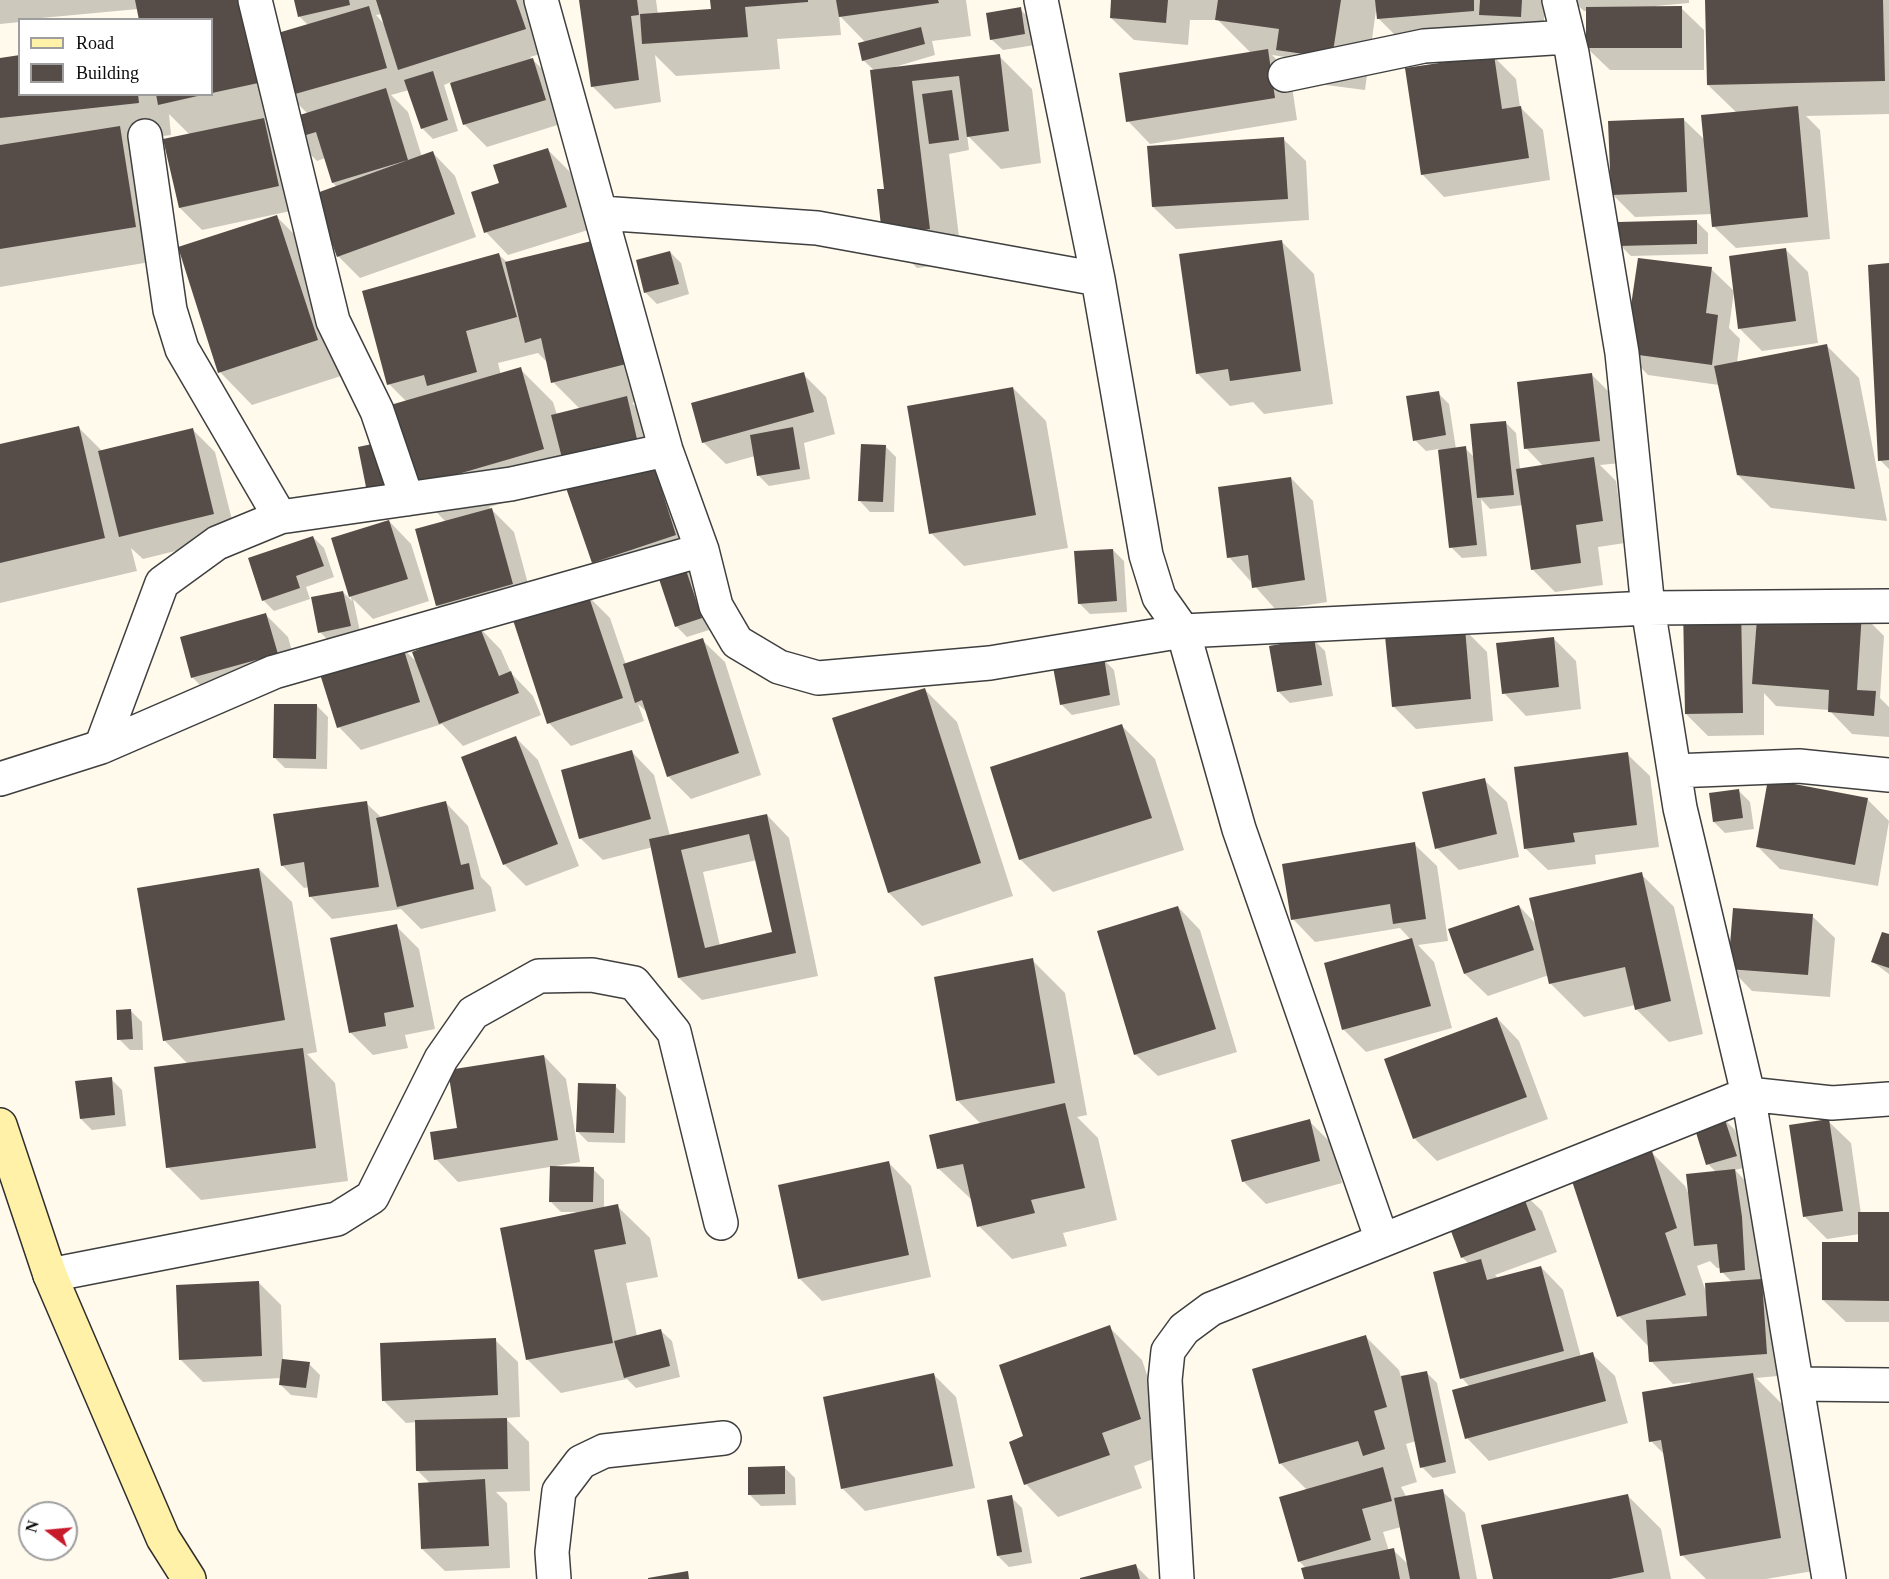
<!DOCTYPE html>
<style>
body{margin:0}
#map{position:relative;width:1889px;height:1579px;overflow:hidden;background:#fffaec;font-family:Georgia,serif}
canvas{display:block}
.legend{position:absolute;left:18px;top:18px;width:195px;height:78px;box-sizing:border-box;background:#fff;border:2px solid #9e9e9e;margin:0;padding:8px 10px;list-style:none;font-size:18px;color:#0c0c0c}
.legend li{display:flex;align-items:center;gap:12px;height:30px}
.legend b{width:30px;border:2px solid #9e9e9e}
.north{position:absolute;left:18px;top:1501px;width:60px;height:60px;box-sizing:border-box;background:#fff;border:2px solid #9e9e9e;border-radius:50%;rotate:286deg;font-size:16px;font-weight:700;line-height:24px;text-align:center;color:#0c0c0c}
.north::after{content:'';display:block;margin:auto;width:21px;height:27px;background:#c71a2a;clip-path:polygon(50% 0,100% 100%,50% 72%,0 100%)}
</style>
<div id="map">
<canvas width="1889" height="1579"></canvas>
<ul class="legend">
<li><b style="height:8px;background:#fff1a7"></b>Road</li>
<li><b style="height:16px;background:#564d48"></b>Building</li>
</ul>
<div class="north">N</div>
</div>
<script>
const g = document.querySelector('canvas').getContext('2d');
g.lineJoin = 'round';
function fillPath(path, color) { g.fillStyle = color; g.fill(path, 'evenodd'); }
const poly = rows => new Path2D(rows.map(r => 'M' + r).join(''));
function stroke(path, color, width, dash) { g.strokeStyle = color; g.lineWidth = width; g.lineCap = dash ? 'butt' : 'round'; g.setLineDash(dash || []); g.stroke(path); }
const shadow = poly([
 [0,0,270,0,277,34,308,25,299,16,296,0,531,0,547,52,530,57,555,82,567,122,487,147,464,124,451,82,444,85,458,131,433,139,422,128,409,90,391,95,408,112,422,157,433,153,455,176,476,237,360,278,338,256,337,187,333,183,325,158,317,161,294,138,308,114,291,97,295,114,265,121,286,142,300,209,202,230,180,208,190,135,169,114,171,135,132,140,168,259,0,287,0,59,20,94,212,94,212,20,138,9,20,20,20,22,0,24],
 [382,14,385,25,376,15],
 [580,0,656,0,658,15,713,11,712,0,966,0,971,36,932,41,935,55,888,69,999,56,1032,89,1041,163,1001,169,967,135,969,150,949,154,962,262,917,268,884,235,886,190,875,71,863,60,866,43,839,15,841,35,777,39,780,69,676,76,655,55,661,102,615,109,592,86],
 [1113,0,1545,0,1543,38,1401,41,1378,18,1376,10,1365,90,1310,83,1285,57,1272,55,1290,73,1297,120,1150,144,1128,121,1251,53,1218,20,1190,20,1188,45,1134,40,1111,18],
 [1572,0,1689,0,1689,3,1656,6,1656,8,1681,8,1704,30,1704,70,1610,70,1587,48,1587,11,1584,11],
 [1706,0,1889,0,1889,114,1806,116,1820,130,1830,239,1736,248,1713,226,1712,214,1635,217,1612,194,1684,120,1705,140,1737,113,1708,85],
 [1020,9,1031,20,1035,45,1003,50,991,39],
 [1493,56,1516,79,1520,107,1543,130,1550,180,1444,197,1422,174],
 [1283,139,1306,161,1309,220,1176,229,1153,207],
 [548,150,570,172,588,230,508,255,486,232,501,184],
 [277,217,310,250,350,373,252,405,220,372],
 [1697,222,1708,233,1708,254,1631,256,1620,245],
 [1281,241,1314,274,1333,404,1264,414,1253,402,1230,406,1197,373],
 [1786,250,1808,272,1818,343,1762,351,1740,329],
 [670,252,681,263,689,294,657,304,645,292],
 [499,255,662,396,632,403,649,420,654,471,677,493,698,557,681,563,694,576,712,629,687,637,676,626,658,571,616,585,594,563,567,485,489,507,514,532,534,606,460,627,437,605,446,522,412,487,407,402,389,384],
 [538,353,549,364,553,382,580,409,557,415,553,402,520,369,501,375,498,363],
 [1889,265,1889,469,1880,460],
 [1711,269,1734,291,1729,328,1740,339,1737,363,1826,345,1859,378,1887,521,1771,508,1738,475,1719,385,1648,375,1626,352],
 [803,374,826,397,835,434,804,443,810,479,769,486,758,475,755,456,726,464,703,442],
 [1591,374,1614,397,1621,463,1600,465,1616,481,1625,543,1598,547,1603,585,1555,592,1532,569,1523,505,1490,509,1481,499,1487,556,1462,558,1451,547,1439,449,1426,451,1415,440,1438,393,1449,404,1456,449,1465,448,1475,458,1505,422,1516,433,1520,469,1543,466,1526,448],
 [1013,388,1046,421,1068,548,964,566,931,533],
 [78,427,103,452,193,430,215,452,236,536,143,559,131,548,137,571,0,603,0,446],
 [885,446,896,457,894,512,870,512,859,500],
 [1291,478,1313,501,1327,602,1276,610,1229,557],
 [389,521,411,544,429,601,373,619,353,599,361,636,331,643,320,632,343,592,352,601,333,539],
 [313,537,324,548,334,577,306,587,310,599,274,611,263,600],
 [1113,550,1124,561,1127,612,1090,614,1079,603],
 [588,596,610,618,626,665,702,640,725,662,761,775,691,799,668,776,648,713,638,704,644,721,571,746,549,723],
 [1740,607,1758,625,1862,614,1884,636,1880,698,1889,707,1889,737,1852,734,1829,710,1776,706,1764,693,1764,735,1708,736,1686,714],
 [266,615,288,637,299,676,215,700,192,677],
 [479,627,501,650,511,673,533,696,541,715,463,746,442,724,361,750,339,727,403,649,418,663],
 [1465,630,1487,652,1493,721,1416,729,1393,706],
 [1553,638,1576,661,1581,709,1526,716,1504,693],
 [1314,640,1325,651,1333,696,1290,703,1279,692],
 [1103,659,1114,670,1120,705,1072,715,1061,704],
 [924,689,957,722,1013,896,922,926,889,893,834,719],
 [317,706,328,717,327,769,285,768,274,757],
 [1122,726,1155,759,1184,850,1053,892,1020,859],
 [516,738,538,760,579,866,526,886,504,864],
 [632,752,654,775,670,836,767,815,789,838,818,976,702,1000,679,978,653,847,603,860,580,838],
 [757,860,774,933,720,946,703,872],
 [1627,754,1650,776,1659,847,1595,855,1596,864,1548,870,1525,848],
 [1484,780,1507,802,1519,857,1459,870,1437,848],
 [1739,791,1750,802,1754,829,1725,833,1714,822],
 [1867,799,1889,821,1878,886,1780,869,1757,846],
 [366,803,382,818,446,803,468,826,481,877,491,887,496,911,421,929,401,909,332,919,310,896,309,887,304,888,282,865],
 [1414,844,1437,866,1448,941,1418,945,1434,962,1452,1028,1366,1052,1343,1029,1411,940,1400,928,1315,942,1293,919],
 [259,869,292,902,317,1052,307,1054,335,1083,348,1181,201,1200,168,1167,188,1064,164,1040],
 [1641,874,1674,907,1703,1034,1669,1042,1636,1009,1635,1005,1584,1017,1551,984,1549,975,1488,996,1465,974,1519,906,1537,925],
 [1178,907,1200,930,1237,1052,1158,1076,1135,1054],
 [1812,916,1835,938,1830,997,1752,991,1730,968],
 [396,926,419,949,435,1029,405,1035,408,1048,373,1055,351,1033,332,939],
 [1889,936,1889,974,1873,962],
 [1032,960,1065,993,1087,1115,1077,1117,1098,1138,1117,1220,1063,1233,1067,1246,1012,1259,979,1226,973,1201,938,1168,981,1124,957,1100],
 [131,1011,142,1022,143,1050,130,1050,119,1039],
 [1497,1018,1519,1041,1548,1119,1437,1161,1414,1138],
 [544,1056,566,1079,580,1162,458,1182,436,1159,459,1129],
 [111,1079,122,1090,126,1126,92,1130,81,1119],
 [615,1086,626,1097,625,1143,588,1142,577,1131],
 [1724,1119,1735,1130,1747,1167,1735,1170,1757,1193,1789,1375,1756,1378,1785,1407,1813,1571,1766,1579,1706,1579,1682,1555,1665,1455,1651,1441,1691,1382,1673,1384,1651,1361,1650,1348,1619,1316,1652,1153,1685,1186,1690,1197,1716,1172,1708,1164],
 [1710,1261,1717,1268,1721,1268,1722,1272,1732,1282,1706,1292,1697,1266],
 [1309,1121,1332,1144,1342,1183,1266,1204,1243,1181],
 [1828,1121,1851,1143,1861,1214,1889,1214,1889,1322,1846,1322,1823,1300,1860,1243,1860,1234,1827,1239,1805,1217],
 [889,1163,911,1186,931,1277,822,1301,799,1278],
 [593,1169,604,1180,604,1208,617,1206,650,1238,658,1277,626,1283,637,1336,660,1330,672,1341,680,1377,636,1388,627,1379,561,1393,528,1360,502,1229,578,1212,561,1212,550,1201],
 [1519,1189,1542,1211,1557,1252,1495,1275,1498,1278,1541,1267,1563,1290,1581,1357,1592,1354,1615,1376,1628,1423,1489,1461,1467,1438,1470,1387,1462,1378,1469,1264,1462,1257],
 [258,1282,281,1305,283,1361,309,1364,320,1375,317,1398,291,1395,280,1384,281,1378,203,1382,181,1360],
 [1109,1327,1142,1360,1173,1452,1134,1466,1142,1488,1058,1517,1026,1484],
 [1366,1337,1399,1370,1401,1377,1426,1372,1437,1383,1456,1473,1433,1478,1422,1467,1416,1441,1406,1444,1417,1482,1401,1487,1407,1498,1442,1491,1465,1513,1477,1579,1305,1579,1306,1568,1299,1561,1308,1491,1280,1463],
 [1401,1527,1409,1565,1393,1550,1389,1551,1383,1532],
 [495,1340,518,1362,520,1417,505,1418,529,1442,530,1491,496,1492,507,1503,510,1568,445,1571,422,1549,430,1483,417,1470,416,1422,406,1423,384,1401],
 [934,1375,956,1397,975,1488,865,1511,842,1488],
 [784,1467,795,1478,796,1505,761,1506,750,1495],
 [1628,1496,1661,1529,1671,1579,1494,1579],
 [1011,1497,1022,1508,1032,1563,1009,1567,998,1556],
 [1136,1566,1149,1579,1083,1579]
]);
const building = poly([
 [135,0,245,0,263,82,212,93,212,20,139,20],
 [294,0,349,0,350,5,298,17],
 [376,0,516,0,526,29,398,70],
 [579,0,637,0,639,15,631,16,639,80,591,87],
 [710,0,808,0,808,2,745,7,748,37,642,44,640,14,711,9],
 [836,0,938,0,939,3,839,17],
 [1111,0,1168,0,1166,23,1110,18],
 [1218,0,1341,0,1332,58,1276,50,1279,29,1215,20],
 [1375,0,1474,0,1474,11,1377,19],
 [1480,0,1522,0,1521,17,1479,15],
 [1705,0,1883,0,1885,81,1707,85],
 [369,6,387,68,288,96,271,35],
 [1682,6,1682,48,1586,48,1586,7],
 [1021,7,1025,34,990,40,986,13],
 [921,27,925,44,862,61,858,43],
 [1268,49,1275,98,1126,122,1119,73],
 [1000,54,1009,131,967,137,959,76,912,81,930,229,882,235,877,189,884,189,870,70],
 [20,55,20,94,138,94,139,103,0,118,0,58],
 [1494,55,1502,109,1521,106,1529,158,1421,175,1405,68],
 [533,58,546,100,463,125,450,83],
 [433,71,448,120,421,129,404,80],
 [386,88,408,160,332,183,316,132,293,139,287,119],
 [952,90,959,140,929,144,922,94],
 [156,94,202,94,202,95,158,105],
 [1798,106,1808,217,1712,227,1701,115],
 [264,118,279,186,179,208,163,139],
 [1684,118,1687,192,1611,195,1608,121],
 [120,126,136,227,0,249,0,145],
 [1284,137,1288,199,1152,207,1147,146],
 [548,148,567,207,484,233,471,192,499,183,493,165],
 [433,151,455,214,337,257,314,194],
 [277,215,318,340,218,373,178,247],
 [1697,220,1697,244,1619,246,1618,222],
 [600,239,630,363,551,383,541,338,525,343,505,262],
 [1282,240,1301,371,1230,381,1228,369,1196,374,1179,254],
 [1786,248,1796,321,1738,329,1729,256],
 [670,251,679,284,644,293,636,260],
 [499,253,517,317,466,331,477,372,427,386,424,375,387,385,362,291],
 [1638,258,1712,267,1706,313,1718,315,1712,365,1624,353],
 [1889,263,1889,460,1878,461,1868,265],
 [1827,344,1855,489,1737,475,1714,366],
 [521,367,544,449,410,488,387,406],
 [804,372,814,412,702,443,691,403],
 [1592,373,1600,441,1524,449,1517,382],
 [1013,387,1036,515,929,534,907,406],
 [1439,391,1446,435,1413,441,1406,396],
 [627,396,637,439,562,458,551,415],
 [1506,421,1514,495,1477,498,1470,424],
 [79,426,105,538,0,563,0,444],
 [793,427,800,469,757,476,750,435],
 [193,428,214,514,119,537,98,451],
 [386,441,397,497,369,502,358,447],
 [861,444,886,445,883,502,858,501],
 [1466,446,1477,545,1449,548,1438,450],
 [1594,457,1603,521,1576,525,1581,563,1531,570,1516,469],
 [655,469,676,535,592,563,565,485],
 [1291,477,1305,580,1252,588,1248,555,1227,558,1218,487],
 [492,508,513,584,436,606,415,529],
 [389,520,408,579,349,597,331,538],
 [313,536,324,566,296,576,300,588,262,601,248,558],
 [1113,549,1117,601,1078,604,1074,551],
 [684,564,702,618,675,627,657,573],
 [343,591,351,626,318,633,311,597],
 [588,594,623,698,547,724,513,620],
 [1758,605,1862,612,1857,690,1876,691,1874,716,1828,712,1829,690,1752,684],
 [1683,606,1741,606,1743,713,1685,714],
 [266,613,278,654,191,678,180,637],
 [479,625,499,676,511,671,519,693,439,724,412,652],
 [1465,628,1471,699,1392,707,1385,636],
 [1554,637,1559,687,1502,694,1496,643],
 [703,638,739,753,667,777,642,700,635,703,623,664],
 [1314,638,1322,685,1277,692,1269,646],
 [403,647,420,702,337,728,320,674],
 [1104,657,1110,695,1060,705,1053,667],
 [925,688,981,863,888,893,832,718],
 [274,704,317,704,316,759,273,758],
 [1122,724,1152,818,1019,860,990,767],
 [516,736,558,844,503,865,461,757],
 [632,750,651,819,579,839,561,770],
 [1628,752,1637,825,1573,833,1575,842,1524,849,1514,767],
 [1485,778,1497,834,1435,849,1422,792],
 [1768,779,1868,798,1855,865,1756,847],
 [1739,789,1743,818,1713,822,1709,793],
 [367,801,379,887,309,897,304,862,281,866,273,814],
 [446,801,461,865,469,863,474,889,397,907,376,818],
 [767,814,796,953,678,978,649,839],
 [749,834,772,932,705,948,681,850],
 [1415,842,1426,919,1393,924,1390,904,1291,920,1282,864],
 [259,868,285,1020,163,1041,137,888],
 [1642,872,1671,1001,1635,1010,1625,967,1549,984,1529,898],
 [1519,905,1534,950,1464,974,1448,929],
 [1178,906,1216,1029,1134,1055,1097,931],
 [1733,908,1813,914,1808,975,1728,969],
 [397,924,414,1007,384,1013,386,1026,349,1033,330,938],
 [1882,932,1889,934,1889,968,1871,962],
 [1412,938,1431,1006,1342,1030,1324,963],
 [1033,958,1055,1083,956,1101,934,977],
 [131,1009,133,1039,117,1040,116,1010],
 [1497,1017,1527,1097,1413,1139,1384,1059],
 [303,1048,316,1148,166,1168,154,1067],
 [544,1055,558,1140,434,1160,430,1132,457,1128,448,1070],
 [112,1077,115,1115,80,1119,75,1081],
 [578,1083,616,1084,614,1133,576,1132],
 [1065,1103,1085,1188,1031,1200,1035,1213,977,1227,963,1164,937,1169,929,1135],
 [1724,1117,1737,1156,1706,1165,1694,1126],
 [1310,1119,1320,1161,1242,1182,1231,1140],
 [1829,1119,1843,1211,1803,1217,1789,1125],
 [1652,1151,1677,1228,1665,1233,1686,1295,1617,1317,1571,1178],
 [889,1161,909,1255,798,1279,778,1185],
 [550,1166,594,1167,593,1202,549,1202],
 [1735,1169,1742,1217,1745,1270,1720,1273,1717,1244,1694,1246,1686,1174],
 [1520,1187,1536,1230,1461,1258,1445,1215],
 [618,1204,626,1244,594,1250,613,1343,526,1360,500,1228],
 [1858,1212,1889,1212,1889,1301,1822,1300,1822,1242,1858,1242],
 [1481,1259,1487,1280,1541,1266,1564,1351,1460,1379,1433,1272],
 [1762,1279,1767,1354,1649,1362,1646,1320,1707,1316,1705,1283],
 [259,1281,262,1356,179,1360,176,1285],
 [1110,1325,1141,1419,1102,1433,1110,1455,1024,1485,1009,1442,1023,1436,999,1365],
 [661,1329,670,1366,624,1378,614,1341],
 [1366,1335,1387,1407,1374,1411,1385,1449,1363,1456,1358,1441,1279,1464,1252,1369],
 [496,1338,498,1395,382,1401,380,1343],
 [1593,1352,1606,1401,1465,1439,1452,1390],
 [282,1359,310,1362,306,1388,279,1385],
 [1427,1371,1446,1462,1420,1468,1401,1376],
 [934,1373,953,1466,841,1489,823,1397],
 [1753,1373,1781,1538,1680,1556,1661,1440,1649,1442,1642,1392],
 [507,1418,508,1469,416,1471,415,1420],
 [785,1466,785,1494,748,1495,748,1467],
 [1383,1467,1392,1501,1362,1509,1371,1540,1298,1562,1279,1497],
 [485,1479,489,1546,421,1549,418,1483],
 [1443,1489,1460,1579,1410,1579,1394,1498],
 [1628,1494,1644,1572,1610,1579,1493,1579,1481,1525],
 [1012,1495,1022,1552,997,1556,987,1500],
 [1394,1548,1400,1579,1304,1579,1301,1568],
 [1136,1564,1140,1579,1080,1579,1080,1578],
 [688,1571,689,1579,648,1579,648,1578]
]);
const minor = poly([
 [255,0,333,321,377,411,407,499],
 [541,0,666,450,702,550,716,606,737,642,779,667,818,678,990,663,1183,631,1648,608,1889,606],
 [1041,0,1098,279,1146,555,1159,597,1183,631,1239,829,1382,1240],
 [1559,0,1572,53,1622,353,1648,608,1680,808,1748,1094,1829,1579],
 [1285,75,1424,46,1568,37],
 [145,136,170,310,182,349,280,517],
 [601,213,817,228,1098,279],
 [101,747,162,583,217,543,280,517,511,484,666,450],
 [1674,771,1799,766,1889,775],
 [0,779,101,747,274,672,702,550],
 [50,1275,337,1219,372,1197,441,1059,473,1013,539,976,592,975,634,983,674,1032,721,1223],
 [1797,1384,1889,1385],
 [554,1579,552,1552,559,1491,581,1462,604,1451,724,1438],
 [1177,1579,1165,1380,1168,1351,1184,1329,1211,1309,1748,1094,1832,1103,1889,1099]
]);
const secondary = poly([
 [0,1125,50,1275,163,1538,189,1579]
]);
fillPath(shadow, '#0003');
fillPath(building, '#564d48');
stroke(minor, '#3f3f3f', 36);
stroke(secondary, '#2e2e2e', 36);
stroke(minor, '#fff', 33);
stroke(secondary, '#fff1a7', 33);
</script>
